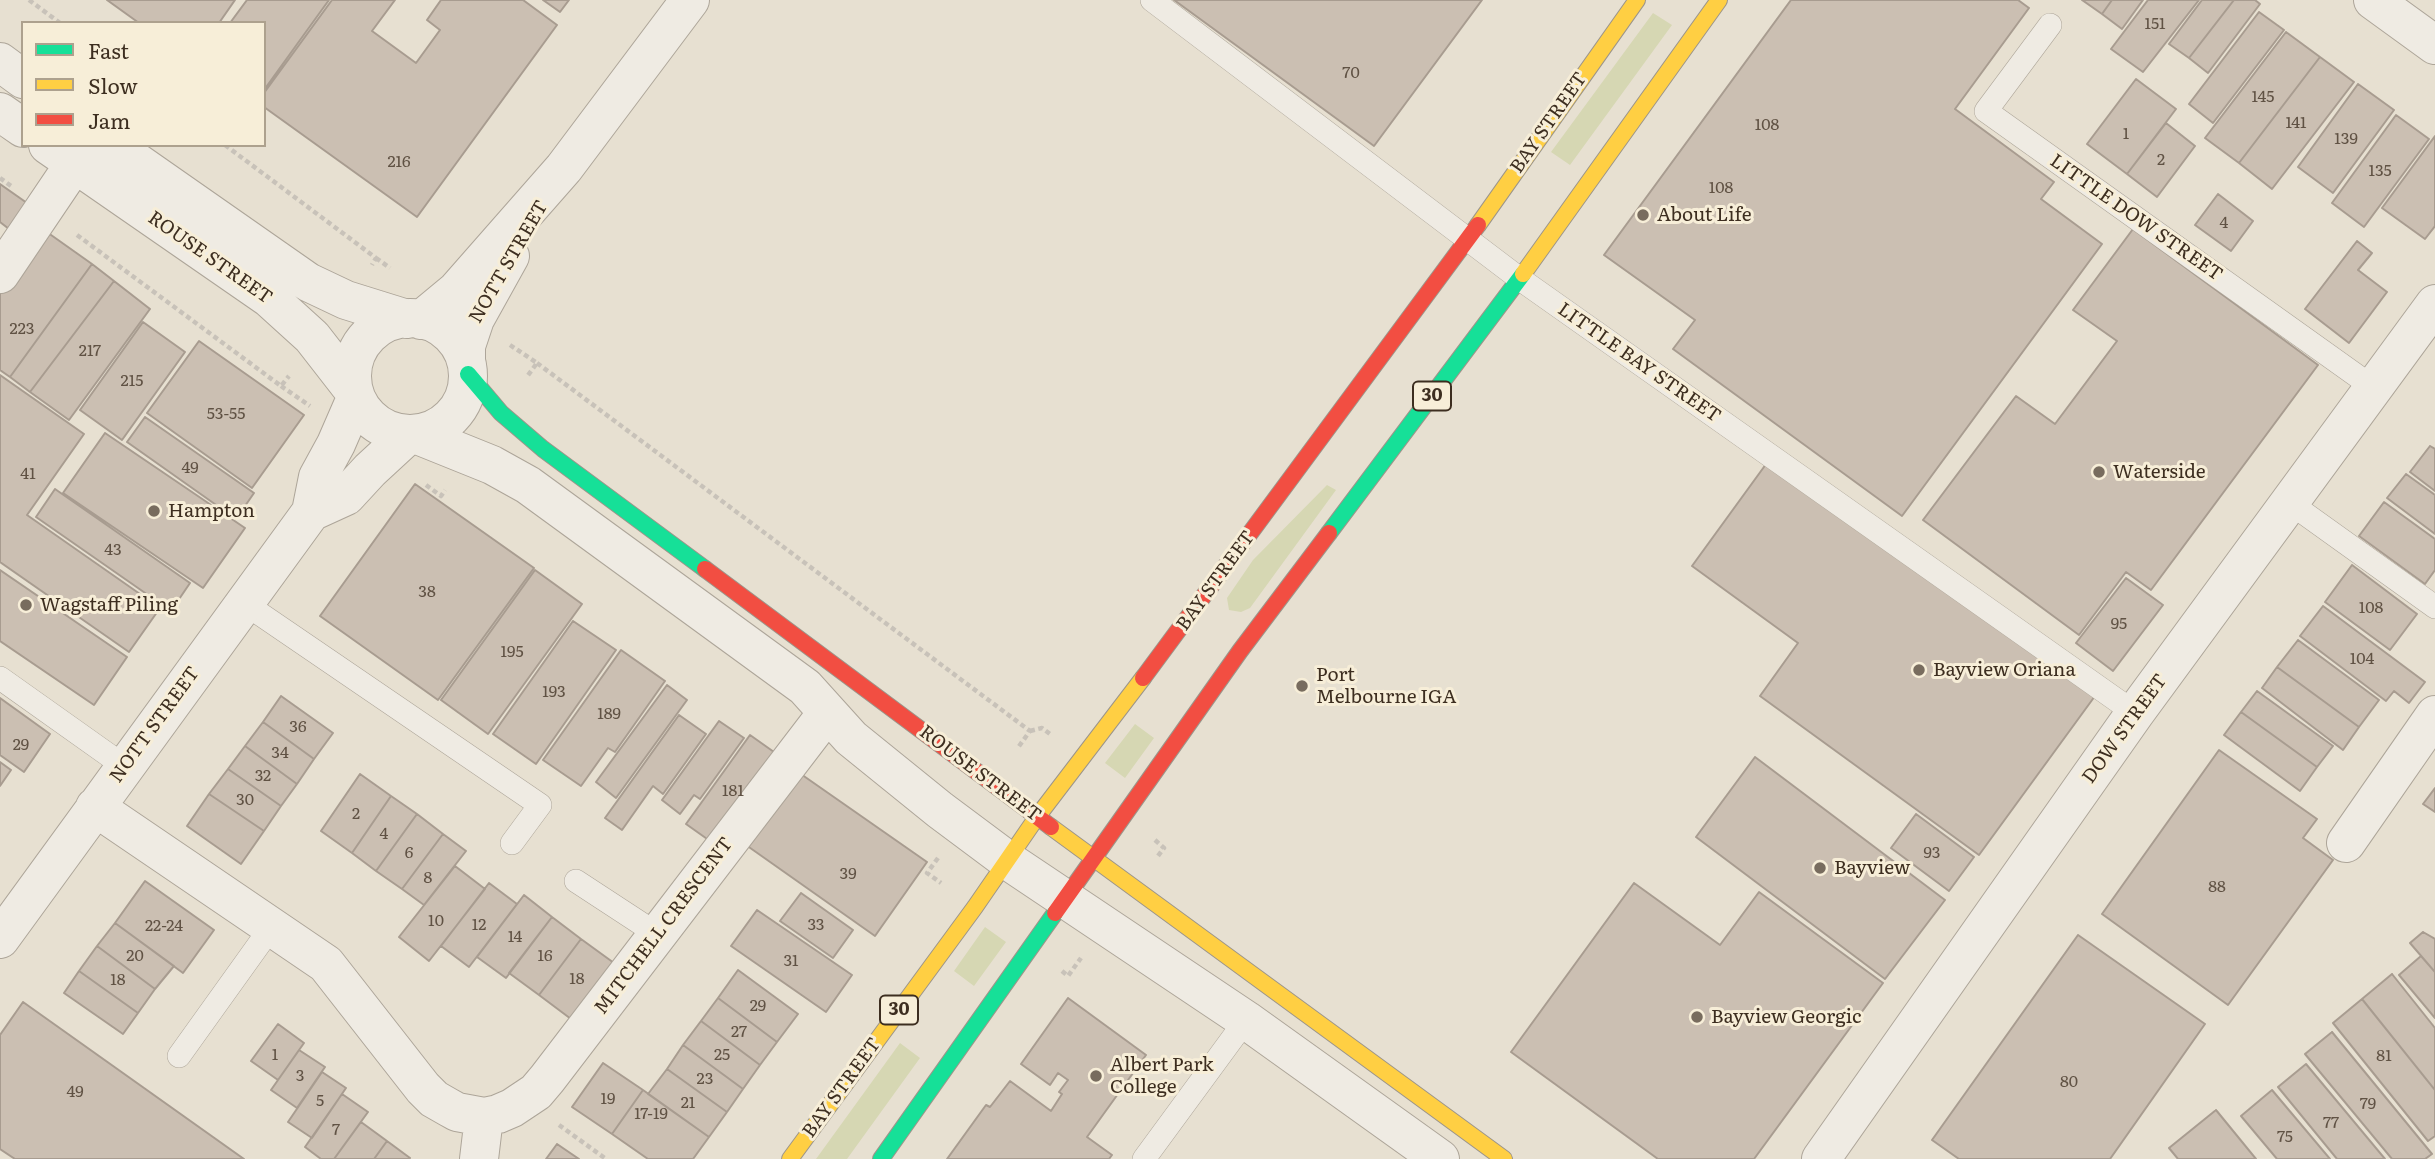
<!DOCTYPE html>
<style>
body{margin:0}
#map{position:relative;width:2435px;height:1159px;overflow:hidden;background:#e7e0d1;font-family:Literata,serif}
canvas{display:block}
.legend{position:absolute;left:21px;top:21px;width:245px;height:126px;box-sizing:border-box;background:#f7eed8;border:2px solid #ada18e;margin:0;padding:9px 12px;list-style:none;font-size:21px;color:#3d2e20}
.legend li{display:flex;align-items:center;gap:14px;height:35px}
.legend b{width:35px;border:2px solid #ada18e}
</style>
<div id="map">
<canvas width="2435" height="1159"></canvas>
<ul class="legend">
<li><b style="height:9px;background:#16e098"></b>Fast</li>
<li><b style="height:9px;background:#ffcf43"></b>Slow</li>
<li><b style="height:9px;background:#f24e42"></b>Jam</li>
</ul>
</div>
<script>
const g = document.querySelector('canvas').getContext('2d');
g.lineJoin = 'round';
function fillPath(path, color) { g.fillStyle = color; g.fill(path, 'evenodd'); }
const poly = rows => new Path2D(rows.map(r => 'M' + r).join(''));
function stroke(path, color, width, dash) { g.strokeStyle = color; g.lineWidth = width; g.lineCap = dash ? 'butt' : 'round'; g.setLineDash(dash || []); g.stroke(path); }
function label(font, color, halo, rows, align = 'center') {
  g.font = font + ' Literata,serif'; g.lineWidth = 6; g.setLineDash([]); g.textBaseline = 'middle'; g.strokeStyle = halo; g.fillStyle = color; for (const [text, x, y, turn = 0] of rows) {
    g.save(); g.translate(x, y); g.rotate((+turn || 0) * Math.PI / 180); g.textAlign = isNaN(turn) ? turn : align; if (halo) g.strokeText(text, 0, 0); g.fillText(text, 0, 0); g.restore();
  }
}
const green = poly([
 [1653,13,1672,25,1570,165,1551,152],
 [1327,485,1336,490,1250,608,1241,612,1229,610,1227,598,1253,560],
 [1135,724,1154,738,1125,778,1105,763],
 [985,927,1006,942,974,986,954,971],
 [900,1043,920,1058,847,1159,816,1159]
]);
const building = poly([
 [107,0,235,0,219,23,139,23,107,0],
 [247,0,329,0,264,90,264,23,230,23,247,0],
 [332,0,395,0,372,31,416,63,440,30,427,20,441,0,523,0,557,25,417,217,264,107,264,93,332,0],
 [543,0,569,0,560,12,543,0],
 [1174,0,1482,0,1374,146,1174,0],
 [1791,0,2018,0,2029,8,1955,109,2054,182,2041,199,2102,244,1902,516,1673,349,1695,320,1604,255,1791,0],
 [2082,0,2112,0,2102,14,2082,0],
 [2112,0,2143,0,2122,29,2102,14,2112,0],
 [2148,0,2199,0,2143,72,2111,49,2148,0],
 [2202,0,2234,0,2189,58,2169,44,2202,0],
 [2234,0,2255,0,2260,4,2208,73,2189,58,2234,0],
 [2259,12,2284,30,2213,123,2189,104,2259,12],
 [2286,32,2320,57,2239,163,2205,138,2286,32],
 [2320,57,2354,82,2272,189,2239,163,2320,57],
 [2136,79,2176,109,2127,174,2087,144,2136,79],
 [2358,84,2394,110,2333,193,2298,167,2358,84],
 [2396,115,2429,139,2364,227,2332,203,2396,115],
 [2166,123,2195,146,2157,197,2127,174,2166,123],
 [2435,136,2435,226,2425,239,2382,208,2435,136],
 [0,184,27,203,9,229,0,222,0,184],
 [2218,194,2253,221,2231,251,2195,225,2218,194],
 [2133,229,2318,365,2151,590,2126,572,2079,635,1923,520,2016,396,2055,424,2117,341,2073,310,2133,229],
 [44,230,92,264,10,377,0,370,0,289,44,230],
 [2357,241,2372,253,2358,270,2387,292,2349,343,2305,309,2357,241],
 [92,264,114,281,30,392,10,377,92,264],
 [114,281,150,309,69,420,30,392,114,281],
 [143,322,185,352,122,440,80,410,143,322],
 [199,341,304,415,252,488,147,413,199,341],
 [0,375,84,434,27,515,160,608,129,652,0,562,0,375],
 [145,417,254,493,236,519,127,442,145,417],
 [105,433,245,528,203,588,63,493,105,433],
 [2430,446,2435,449,2435,491,2410,472,2430,446],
 [1769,460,2095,696,1979,855,1760,696,1798,643,1692,566,1769,460],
 [2406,474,2435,495,2435,534,2387,498,2406,474],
 [415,484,534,568,438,700,320,616,415,484],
 [55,489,190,583,171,611,36,517,55,489],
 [2384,502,2435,539,2435,570,2425,584,2359,536,2384,502],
 [2352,565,2417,614,2390,650,2325,602,2352,565],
 [0,570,127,657,94,705,0,641,0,570],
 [535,570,582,604,488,734,441,700,535,570],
 [2126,578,2163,605,2113,671,2076,643,2126,578],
 [2323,606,2425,682,2409,703,2394,691,2386,701,2300,636,2323,606],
 [573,621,616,650,536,764,493,734,573,621],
 [2298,640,2379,700,2359,727,2277,667,2298,640],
 [621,650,665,681,615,752,608,748,581,786,543,760,621,650],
 [2277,667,2359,727,2343,750,2262,688,2277,667],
 [667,685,687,700,616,798,596,782,667,685],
 [2257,691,2333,746,2317,767,2241,712,2257,691],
 [281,696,333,733,314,759,263,722,281,696],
 [0,698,50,734,24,772,0,755,0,698],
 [2241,712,2317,767,2300,791,2224,735,2241,712],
 [679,715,706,734,663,794,653,786,622,830,605,818,679,715],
 [719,721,744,738,700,799,694,795,680,814,662,800,719,721],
 [263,722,314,759,297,784,245,746,263,722],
 [750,735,781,757,717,846,686,824,750,735],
 [245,746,297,784,281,806,228,769,245,746],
 [2219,750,2317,819,2303,838,2333,860,2228,1005,2102,914,2219,750],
 [1755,757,1945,900,1885,979,1696,837,1755,757],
 [0,762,11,770,0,786,0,762],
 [228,769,281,806,264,831,209,794,228,769],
 [798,772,927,862,875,936,746,845,798,772],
 [360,774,391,796,352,853,321,831,360,774],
 [2435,788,2435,812,2423,804,2435,788],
 [209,794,264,831,241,864,187,826,209,794],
 [391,796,417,814,376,871,352,853,391,796],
 [417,814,443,834,402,889,376,871,417,814],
 [1916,814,1974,857,1949,891,1891,848,1916,814],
 [443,834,466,851,424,905,402,889,443,834],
 [455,866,485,889,429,961,399,937,455,866],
 [145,881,214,930,183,973,115,923,145,881],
 [489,883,517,904,469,967,441,946,489,883],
 [1634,883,1720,945,1759,892,1883,983,1754,1159,1658,1159,1511,1052,1634,883],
 [801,893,853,930,833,958,780,921,801,893],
 [524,895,552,917,506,978,477,957,524,895],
 [757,910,852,975,826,1012,731,946,757,910],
 [552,917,581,939,539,995,509,973,552,917],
 [115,923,174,966,155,989,97,946,115,923],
 [2423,932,2435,939,2435,972,2410,943,2423,932],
 [2078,935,2205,1024,2110,1159,1959,1159,1932,1140,2078,935],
 [581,939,614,963,571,1019,539,995,581,939],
 [97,946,155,989,138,1013,79,971,97,946],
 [2421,956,2435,972,2435,1018,2399,975,2421,956],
 [738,970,798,1014,777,1042,718,998,738,970],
 [79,971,138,1013,123,1034,64,993,79,971],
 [2392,974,2435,1028,2435,1090,2362,999,2392,974],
 [718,998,777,1042,760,1065,701,1021,718,998],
 [1068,998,1146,1055,1087,1137,1112,1155,1109,1159,947,1159,986,1105,990,1107,1010,1081,1051,1111,1062,1094,1059,1092,1068,1080,1058,1073,1050,1085,1021,1064,1068,998],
 [2362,999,2435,1090,2435,1136,2428,1141,2333,1023,2362,999],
 [23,1002,244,1159,15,1159,0,1149,0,1035,23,1002],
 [701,1021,760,1065,743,1089,683,1045,701,1021],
 [278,1024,304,1043,278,1080,251,1061,278,1024],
 [2332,1032,2432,1154,2425,1159,2392,1159,2305,1054,2332,1032],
 [683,1045,743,1089,727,1112,667,1069,683,1045],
 [299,1050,325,1067,297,1108,271,1090,299,1050],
 [603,1063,643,1090,612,1134,572,1107,603,1063],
 [2306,1064,2385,1159,2337,1159,2278,1087,2306,1064],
 [667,1069,727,1112,709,1137,648,1094,667,1069],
 [322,1072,346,1088,312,1138,288,1122,322,1072],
 [643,1090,709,1137,693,1159,648,1159,612,1134,643,1090],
 [2272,1090,2330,1159,2277,1159,2241,1116,2272,1090],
 [342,1094,368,1112,334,1159,321,1159,305,1147,342,1094],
 [2216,1110,2256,1159,2178,1159,2169,1148,2216,1110],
 [361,1122,387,1141,374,1159,334,1159,361,1122],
 [387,1141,410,1158,409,1159,374,1159,387,1141],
 [557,1144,579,1159,546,1159,557,1144]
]);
const path = poly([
 [29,0,60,23],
 [225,145,376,258,372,265],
 [0,178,11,186],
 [77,235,281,386,289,376],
 [376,258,390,268],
 [510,345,537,363,526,378],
 [537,363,1030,731,1017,749],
 [281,386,310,406],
 [426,485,441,496,445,490],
 [1030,731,1042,728,1050,734],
 [1155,840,1164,848,1158,856],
 [938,858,927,873,941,883],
 [1062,971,1068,976,1081,958],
 [559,1125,606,1159]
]);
const lane = poly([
 [1152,0,1520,279,2135,713],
 [2050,25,1986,111,2374,388],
 [2290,503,2435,607],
 [244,603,540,805,512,843],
 [0,678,124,766],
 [576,881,657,934],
 [179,1056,270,929],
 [1144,1159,1246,1020]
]);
const street = poly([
 [2373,0,2435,45],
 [0,62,23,79],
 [0,112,23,128],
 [48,145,269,298,312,337,354,391],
 [112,145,308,282,346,300,407,319],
 [0,274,87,145],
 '352 376a58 58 0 1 1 116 0a58 58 0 1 1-116 0Z',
 [421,320,456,291,564,168,690,0],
 [466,361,466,346,475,319,510,256],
 [415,434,492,465,528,485,805,687,851,738,940,810,1007,860,1246,1020,1440,1159],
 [311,512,346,496,370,470,409,434],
 [95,807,326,964,423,1088,434,1099,448,1107,457,1112,484,1117,498,1114,512,1108,536,1092,547,1079,827,713],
 [2346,843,2435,715],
 [0,939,311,512,318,477,336,444,356,398],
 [479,1159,484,1117],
 [1821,1159,2135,713,2435,304]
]);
const fast = poly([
 [468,374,501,413,543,449,705,569],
 [1329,533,1523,274],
 [881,1159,1055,913]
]);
const slow = poly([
 [1478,225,1637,0],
 [1523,274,1719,0],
 [1051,827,1504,1159],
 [790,1159,975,907,1037,817,1143,678]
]);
const jam = poly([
 [705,569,1051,827],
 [1143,678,1478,225],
 [1055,913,1240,651,1329,533]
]);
const markers = [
 [1643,215,7,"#786c5e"],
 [2099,472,7,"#786c5e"],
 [154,511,7,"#786c5e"],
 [26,605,7,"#786c5e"],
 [1919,670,7,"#786c5e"],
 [1302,686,7,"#786c5e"],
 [1820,868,7,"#786c5e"],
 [1697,1017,7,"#786c5e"],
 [1096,1076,7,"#786c5e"]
];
const numberNames = [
 ["151",2155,24],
 ["70",1351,73],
 ["145",2263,97],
 ["141",2296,123],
 ["108",1767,125],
 ["1",2126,134],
 ["139",2346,139],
 ["2",2161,160],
 ["216",399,162],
 ["135",2380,171],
 ["108",1721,188],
 ["4",2224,223],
 ["223",22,329],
 ["217",90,351],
 ["215",132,381],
 ["53-55",226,414],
 ["49",190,468],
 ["41",28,474],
 ["43",113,550],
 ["38",427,592],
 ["108",2371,608],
 ["95",2119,624],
 ["195",512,652],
 ["104",2362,659],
 ["193",554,692],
 ["189",609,714],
 ["36",298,727],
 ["29",21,745],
 ["34",280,753],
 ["32",263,776],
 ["181",733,791],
 ["30",245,800],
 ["2",356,814],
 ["4",384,834],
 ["6",409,853],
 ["93",1932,853],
 ["39",848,874],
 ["8",428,878],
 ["88",2217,887],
 ["10",436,921],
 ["12",479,925],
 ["33",816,925],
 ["22-24",164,926],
 ["14",515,937],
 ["20",135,956],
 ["16",545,956],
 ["31",791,961],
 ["18",577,979],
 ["18",118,980],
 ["29",758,1006],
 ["27",739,1032],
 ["1",275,1055],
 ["25",722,1055],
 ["81",2384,1056],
 ["3",300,1076],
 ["23",705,1079],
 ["80",2069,1082],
 ["49",75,1092],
 ["19",608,1099],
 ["5",320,1101],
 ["21",688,1103],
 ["79",2368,1104],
 ["17-19",651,1114],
 ["77",2331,1123],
 ["7",336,1130],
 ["75",2285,1137]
];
const shields = [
 [1432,396,38],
 [899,1010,38]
];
const shieldNames = [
 ["30",1432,396],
 ["30",899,1010]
];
const streetNames = [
 ["BAY STREET",1549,123,-55],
 ["LITTLE DOW STREET",2136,218,35],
 ["ROUSE STREET",210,258,35],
 ["NOTT STREET",509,262,-60],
 ["LITTLE BAY STREET",1639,363,35],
 ["BAY STREET",1216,581,-54],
 ["NOTT STREET",155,725,-54],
 ["DOW STREET",2125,729,-54],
 ["ROUSE STREET",980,774,37],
 ["MITCHELL CRESCENT",664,926,-53],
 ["BAY STREET",842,1088,-54]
];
const poiNames = [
 ["About Life",1657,215],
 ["Waterside",2113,472],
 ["Hampton",168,511],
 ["Wagstaff Piling",40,605],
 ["Bayview Oriana",1933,670],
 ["Port",1316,675],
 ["Melbourne IGA",1316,697],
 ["Bayview",1834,868],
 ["Bayview Georgic",1711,1017],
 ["Albert Park",1110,1065],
 ["College",1110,1087]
];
fillPath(green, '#d6d7b3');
fillPath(building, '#cbbfb2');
stroke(building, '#a89c90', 2);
stroke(lane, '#ada599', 24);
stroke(street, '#ada599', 40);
stroke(fast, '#9c958a', 18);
stroke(slow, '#9c958a', 18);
stroke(jam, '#9c958a', 18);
stroke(path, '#c8c2b9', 4.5, [5, 3.5]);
stroke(lane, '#efebe3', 23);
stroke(street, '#efebe3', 38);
stroke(fast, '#16e098', 16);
stroke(slow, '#ffcf43', 16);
stroke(jam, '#f24e42', 16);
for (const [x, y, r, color] of markers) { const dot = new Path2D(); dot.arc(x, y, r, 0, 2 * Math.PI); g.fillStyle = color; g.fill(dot); stroke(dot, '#f7eed8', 2.5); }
label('16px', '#605244', null, numberNames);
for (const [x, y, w] of shields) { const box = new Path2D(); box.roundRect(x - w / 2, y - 14.5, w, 29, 5); g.fillStyle = '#f7eed8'; g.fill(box); stroke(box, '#3d2e20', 2); }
label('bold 18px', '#3d2e20', null, shieldNames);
label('19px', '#3d2e20', '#f7eed8', streetNames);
label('19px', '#3d2e20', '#f7eed8', poiNames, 'left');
</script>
